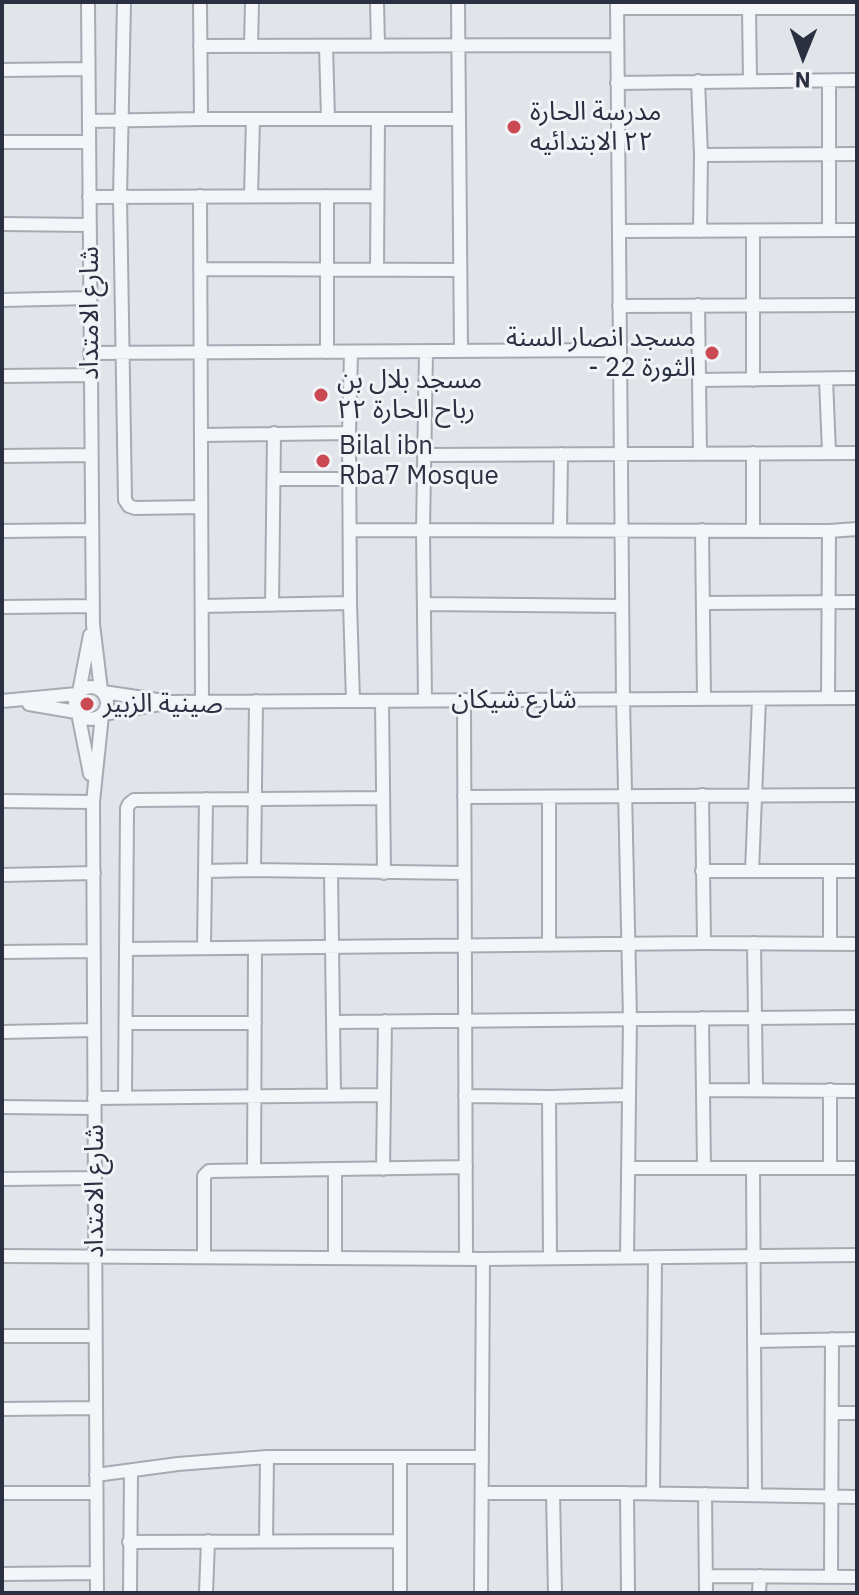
<!DOCTYPE html>
<meta charset="utf-8">
<style>
body{margin:0}
#map{position:relative;width:859px;height:1595px;overflow:hidden;background:#e1e4e9;font-family:"IBM Plex Sans",sans-serif}
canvas{display:block}
.frame{position:absolute;inset:0;border:4px solid #2a3041;pointer-events:none}
.north{position:absolute;left:763px;top:16px;width:80px;height:80px;-webkit-text-stroke:6px #f1f3f7;paint-order:stroke;rotate:181deg;font-size:22px;font-weight:700;line-height:32px;text-align:center;color:#2a3041}
.north::after{content:'';display:block;margin:auto;width:28px;height:36px;background:#2a3041;clip-path:polygon(50% 0,100% 100%,50% 72%,0 100%)}
</style>
<div id="map">
<canvas width="859" height="1595"></canvas>
<div class="frame"></div>
<div class="north">N</div>
</div>
<script>
const g = document.querySelector('canvas').getContext('2d');
g.lineJoin = 'round';
const poly = rows => new Path2D(rows.map(r => 'M' + r).join(''));
function stroke(path, color, width, dash) { g.strokeStyle = color; g.lineWidth = width; g.lineCap = dash ? 'butt' : 'round'; g.setLineDash(dash || []); g.stroke(path); }
function label(font, color, halo, rows, align = 'center') {
  g.font = font + ' "IBM Plex Sans","Noto Sans Arabic",sans-serif'; g.lineWidth = 6; g.setLineDash([]); g.textBaseline = 'middle'; g.strokeStyle = halo; g.fillStyle = color; for (const [text, x, y, turn = 0] of rows) {
    g.save(); g.translate(x, y); g.rotate((+turn || 0) * Math.PI / 180); g.textAlign = isNaN(turn) ? turn : align; if (halo) g.strokeText(text, 0, 0); g.fillText(text, 0, 0); g.restore();
  }
}
const minor = poly([
 [88,2,93,624,101,690],
 [124,2,120,197,125,500,129,506,135,508,201,507],
 [200,2,201,119],
 [377,2,378,46],
 [458,2,461,351],
 [617,2,623,699,630,1019,627,1257],
 [617,8,857,8],
 [749,9,750,81],
 [200,46,617,45],
 [251,46,252,2],
 [326,46,328,119],
 [2,70,88,69],
 [698,81,701,155,700,231],
 [829,81,829,230],
 [617,83,857,80],
 [89,121,201,119,459,119],
 [2,142,89,142],
 [701,155,857,154],
 [200,196,202,702],
 [251,196,253,119],
 [89,197,376,196],
 [2,224,89,225],
 [619,231,857,230],
 [753,231,753,380],
 [200,269,460,270],
 [377,269,378,119],
 [2,300,90,298],
 [698,305,700,454],
 [619,306,857,305],
 [327,352,327,196],
 [351,352,349,433,350,603,353,701],
 [90,353,620,350],
 [2,376,91,375],
 [826,379,829,453],
 [699,380,857,378],
 [201,435,349,433],
 [753,453,753,531],
 [425,455,857,453],
 [2,456,91,455],
 [274,479,350,479],
 [350,530,829,531,857,529],
 [560,530,561,454],
 [702,530,704,699],
 [2,531,92,530],
 [703,603,857,602],
 [424,604,622,606],
 [272,605,274,433],
 [202,606,350,603],
 [2,607,93,606],
 '75 703a16 16 0 1 1 32 0a16 16 0 1 1-32 0Z',
 [79,692,90,635],
 [103,692,171,702,857,698],
 [828,698,829,531],
 [425,700,423,530,426,351],
 [464,700,466,1258],
 [2,701,77,694],
 [382,701,384,873],
 [29,704,76,712],
 [78,713,90,774],
 [103,714,160,704],
 [702,795,704,943],
 [464,797,857,795],
 [549,797,549,945],
 [2,801,93,802],
 [254,870,256,701],
 [205,871,254,870,464,873],
 [702,871,857,871],
 [752,871,759,699],
 [830,871,830,943],
 [331,872,334,1094],
 [2,875,94,873],
 [754,943,756,1090],
 [204,948,206,799],
 [127,949,704,943,857,944],
 [2,952,93,951],
 [702,1018,704,1168],
 [334,1022,857,1017],
 [126,1023,255,1023],
 [2,1032,94,1030],
 [703,1090,857,1091],
 [830,1090,830,1168],
 [465,1096,549,1097,628,1095],
 [125,1097,127,808,129,804,134,800,383,798],
 [549,1097,550,1258],
 [94,1098,384,1095],
 [2,1107,94,1108],
 [628,1168,857,1168],
 [753,1168,755,1495],
 [335,1169,335,1258],
 [383,1169,385,1021],
 [254,1170,255,948],
 [2,1179,95,1178],
 [2,1256,483,1259,857,1255],
 [204,1257,204,1176,209,1171,466,1167],
 [2,1336,95,1336],
 [755,1341,857,1339],
 [2,1409,96,1408],
 [832,1413,857,1413],
 [96,1475,178,1464,267,1457,482,1457],
 [2,1493,96,1493],
 [482,1493,627,1493,857,1497],
 [553,1493,555,1593],
 [627,1493,628,1593],
 [653,1493,655,1257],
 [705,1494,706,1593],
 [266,1541,267,1457],
 [129,1542,400,1541],
 [2,1574,97,1573],
 [706,1576,857,1577],
 [831,1576,832,1339],
 [97,1593,93,802,102,715],
 [130,1593,131,1472],
 [206,1593,208,1541],
 [400,1593,400,1457],
 [481,1593,483,1259],
 [759,1593,760,1576]
]);
const markers = [
 [514,127,8,"#cb4953"],
 [712,353,8,"#cb4953"],
 [321,395,8,"#cb4953"],
 [323,461,8,"#cb4953"],
 [87,704,8,"#cb4953"]
];
const poiNames = [
 ["مدرسة الحارة",530,112],
 ["٢٢ الابتدائيه",530,142],
 ["مسجد انصار السنة",696,338,"right"],
 ["- الثورة 22",696,368,"right"],
 ["مسجد بلال بن",337,380],
 ["رباح الحارة ٢٢",337,410],
 ["Bilal ibn",339,446],
 ["Rba7 Mosque",339,476],
 ["صينية الزبير",103,704]
];
const streetNames = [
 ["شارع الامتداد",90,313,-90],
 ["شارع شيكان",514,700],
 ["شارع الامتداد",95,1191,-90]
];
stroke(minor, '#a6aab3', 16);
stroke(minor, '#f4f5f8', 12);
for (const [x, y, r, color] of markers) { const dot = new Path2D(); dot.arc(x, y, r, 0, 2 * Math.PI); g.fillStyle = color; g.fill(dot); stroke(dot, '#f1f3f7', 3); }
label('26px', '#2a3041', '#f1f3f7', poiNames, 'left');
label('26px', '#2a3041', '#f1f3f7', streetNames);
</script>
